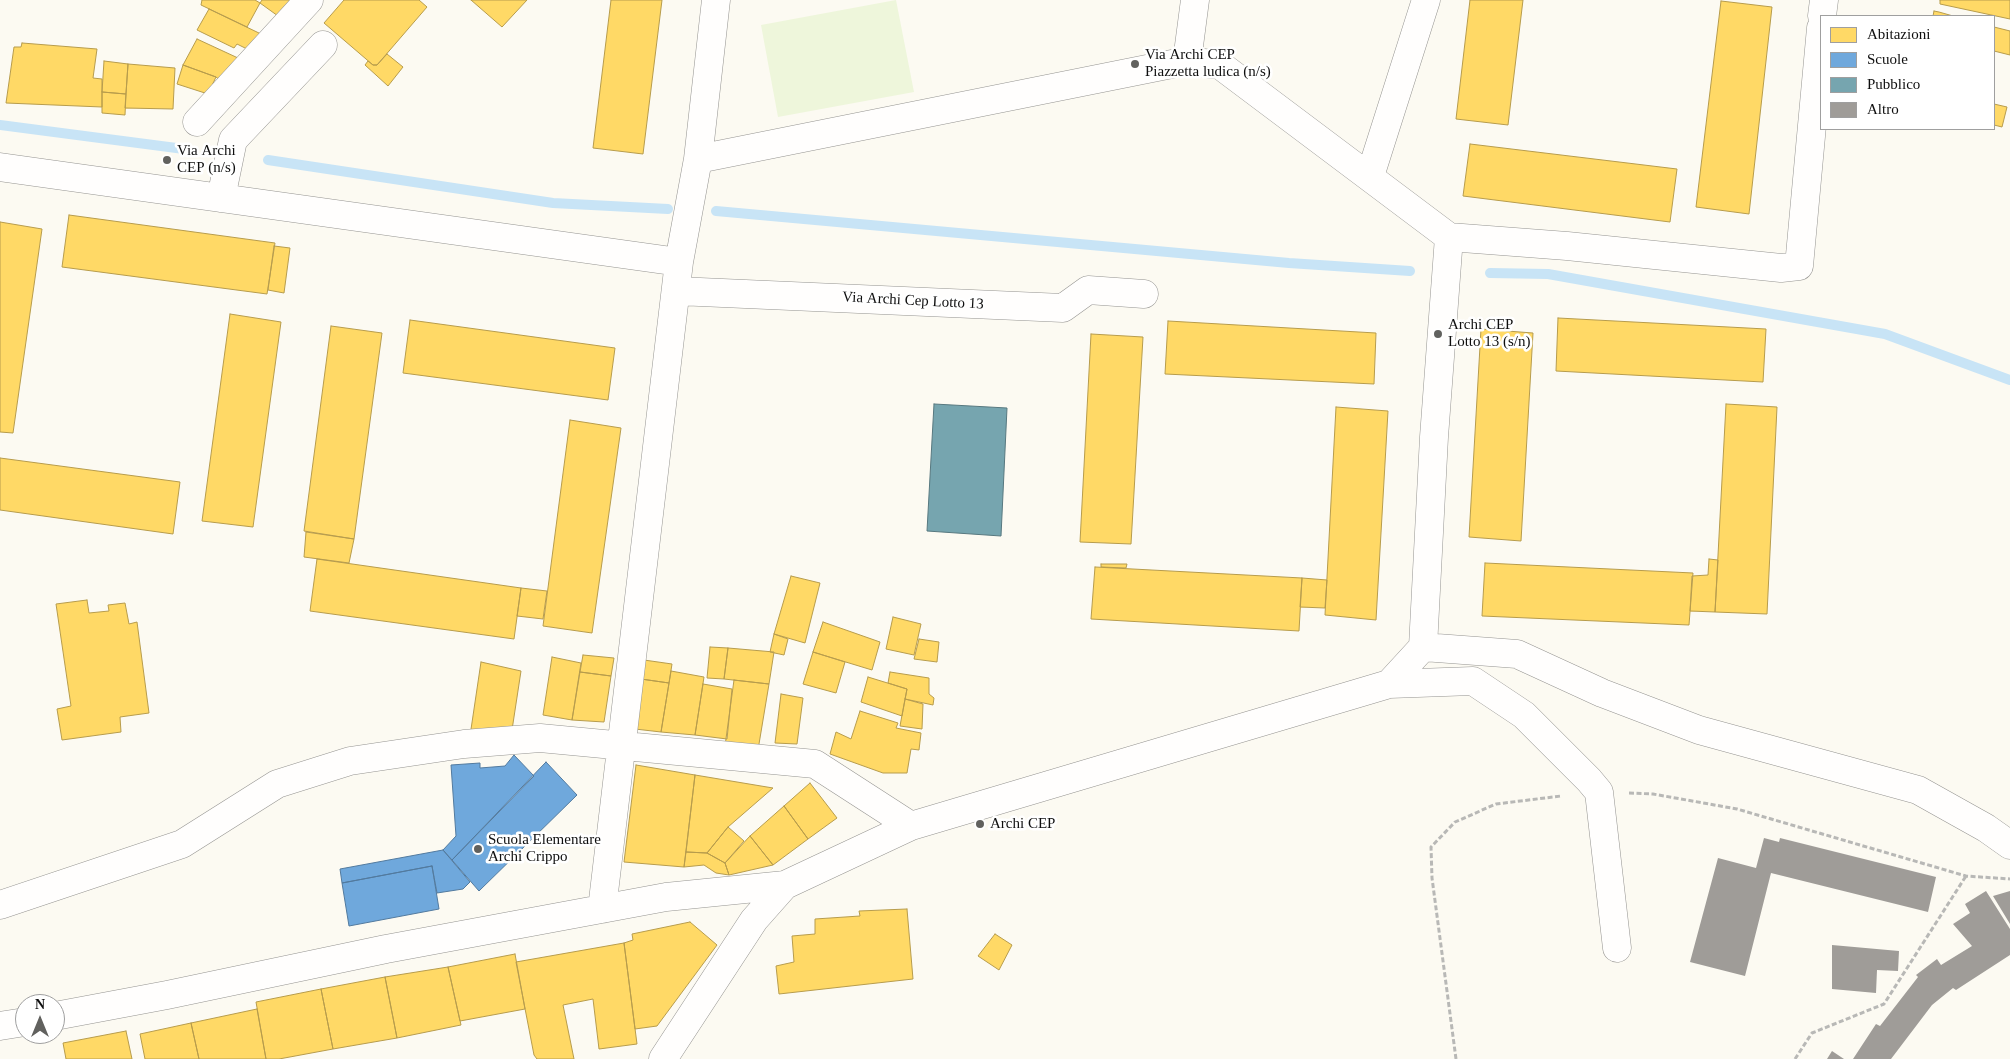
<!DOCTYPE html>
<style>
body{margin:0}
#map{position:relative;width:2010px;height:1059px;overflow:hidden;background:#fcfaf2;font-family:"Times New Roman",serif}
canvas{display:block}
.legend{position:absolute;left:1820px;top:15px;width:175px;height:115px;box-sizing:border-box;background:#fff;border:1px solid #9f9f9f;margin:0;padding:6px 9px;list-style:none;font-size:15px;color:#0e0e0e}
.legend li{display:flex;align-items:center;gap:10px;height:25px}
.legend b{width:25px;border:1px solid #9f9f9f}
.north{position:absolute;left:15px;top:994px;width:50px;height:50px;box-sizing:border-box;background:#fff;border:1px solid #9f9f9f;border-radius:50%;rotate:0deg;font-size:14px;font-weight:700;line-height:20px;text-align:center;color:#0e0e0e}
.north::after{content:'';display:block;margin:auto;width:18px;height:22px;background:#61615e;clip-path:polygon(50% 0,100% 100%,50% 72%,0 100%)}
</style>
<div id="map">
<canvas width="2010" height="1059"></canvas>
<ul class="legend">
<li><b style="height:14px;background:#ffd966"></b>Abitazioni</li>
<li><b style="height:14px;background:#6fa8dc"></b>Scuole</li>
<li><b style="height:14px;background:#76a5af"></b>Pubblico</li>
<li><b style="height:14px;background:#9f9c98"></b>Altro</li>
</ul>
<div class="north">N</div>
</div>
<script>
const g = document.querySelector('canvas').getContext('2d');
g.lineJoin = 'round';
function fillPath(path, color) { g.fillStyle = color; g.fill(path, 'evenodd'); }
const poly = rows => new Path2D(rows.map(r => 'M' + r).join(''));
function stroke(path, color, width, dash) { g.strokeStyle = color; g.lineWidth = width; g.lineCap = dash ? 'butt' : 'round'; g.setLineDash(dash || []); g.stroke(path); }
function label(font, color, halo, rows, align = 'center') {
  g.font = font + ' "Times New Roman",serif'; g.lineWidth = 5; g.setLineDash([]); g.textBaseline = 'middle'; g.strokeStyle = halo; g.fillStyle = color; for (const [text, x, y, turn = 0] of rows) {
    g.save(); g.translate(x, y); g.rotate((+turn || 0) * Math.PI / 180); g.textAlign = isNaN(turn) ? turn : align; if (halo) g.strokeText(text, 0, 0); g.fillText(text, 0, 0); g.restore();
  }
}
const pitch = poly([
 [896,0,914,92,778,117,761,25]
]);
const homes = poly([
 [202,0,255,0,260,3,247,27,201,5,202,0],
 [262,0,291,0,278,16,260,3,262,0],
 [344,0,419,0,427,7,377,65,373,65,324,23,344,0],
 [471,0,527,0,502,27,471,0],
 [611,0,662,0,643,154,593,148,611,0],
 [1470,0,1523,0,1508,125,1456,119,1470,0],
 [1940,0,2010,0,2010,19,1940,4,1940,0],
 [1721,1,1772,7,1749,214,1696,207,1721,1],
 [209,9,261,34,249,50,237,44,234,48,197,30,209,9],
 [1934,11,1939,12,1953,16,1933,16,1934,11],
 [1994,27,2010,31,2010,55,1994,51,1994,27],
 [197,39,238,58,221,81,216,77,183,65,197,39],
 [22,43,97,49,93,78,102,79,102,107,6,103,14,47,21,47,22,43],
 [387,54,403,67,388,86,365,65,368,61,373,65,377,65,387,54],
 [104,61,128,64,126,94,102,92,104,61],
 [128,64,175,68,173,109,125,108,128,64],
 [183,65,216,77,208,94,177,84,183,65],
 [102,92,126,94,125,115,102,113,102,92],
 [1994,104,2007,107,2002,127,1994,125,1994,104],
 [1470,144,1677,169,1670,222,1463,196,1470,144],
 [69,215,275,243,267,294,62,267,69,215],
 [0,222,42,229,13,433,0,432,0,222],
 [274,246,290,248,284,293,268,290,274,246],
 [230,314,281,322,253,527,202,521,230,314],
 [1558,318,1766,329,1763,382,1556,371,1558,318],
 [410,320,615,348,608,400,403,373,410,320],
 [1168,321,1376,333,1374,384,1165,374,1168,321],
 [331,326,382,333,354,539,304,531,331,326],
 [1481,329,1533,333,1521,541,1469,537,1481,329],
 [1091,334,1143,337,1131,544,1080,542,1091,334],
 [1726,404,1777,407,1767,614,1715,612,1726,404],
 [1336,407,1388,411,1376,620,1325,615,1336,407],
 [570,420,621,428,592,633,543,626,570,420],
 [0,458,180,482,173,534,0,510,0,458],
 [306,532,354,539,349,563,304,557,306,532],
 [317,559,521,588,514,639,310,611,317,559],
 [1709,559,1718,560,1715,612,1690,611,1692,576,1708,575,1709,559],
 [1485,563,1693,573,1689,625,1482,616,1485,563],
 [1101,564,1127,564,1126,568,1101,567,1101,564],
 [1095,567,1302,578,1299,631,1091,619,1095,567],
 [791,576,820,583,805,643,774,634,791,576],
 [1302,578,1327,580,1325,608,1300,607,1302,578],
 [521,588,547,591,543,619,517,616,521,588],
 [87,600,89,613,109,611,108,605,125,603,129,624,137,622,149,713,120,717,121,732,62,740,57,709,71,706,56,604,87,600],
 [893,617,921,624,914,655,886,649,893,617],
 [823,622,880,642,872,670,813,652,823,622],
 [774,634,788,639,784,655,770,652,774,634],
 [919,639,939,642,937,662,914,659,919,639],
 [710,647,728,648,724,679,707,678,710,647],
 [728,648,774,652,769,684,724,679,728,648],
 [813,652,845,662,836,693,803,684,813,652],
 [583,655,614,658,611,676,580,672,583,655],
 [552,657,581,663,572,720,543,715,552,657],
 [644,660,672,664,669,683,641,679,644,660],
 [481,662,521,671,512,730,470,736,481,662],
 [671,671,704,677,695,735,661,732,671,671],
 [580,672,611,676,604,722,572,720,580,672],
 [890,672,929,678,929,694,934,698,933,705,905,699,907,689,888,683,890,672],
 [868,677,907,689,902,716,861,702,868,677],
 [641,679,669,683,661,732,635,729,641,679],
 [734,680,769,684,758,750,725,746,734,680],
 [703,684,732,689,727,739,695,735,703,684],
 [781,694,803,698,797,744,775,743,781,694],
 [905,699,923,704,922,729,900,726,905,699],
 [860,711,898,723,896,728,921,733,919,750,911,749,907,773,883,773,830,754,836,732,851,739,860,711],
 [636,765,695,775,684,867,624,862,636,765],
 [695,775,773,788,728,827,707,853,686,852,695,775],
 [810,783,837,818,808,839,784,806,810,783],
 [784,806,808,839,773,865,750,836,784,806],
 [728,827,744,841,725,863,707,853,728,827],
 [750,836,773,865,729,875,725,863,750,836],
 [686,852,707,853,725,863,729,875,716,873,704,865,684,867,686,852],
 [907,909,913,979,779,994,776,966,794,962,792,936,815,934,815,919,860,916,859,911,907,909],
 [690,922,717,945,657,1026,635,1029,624,943,633,940,632,934,690,922],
 [995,934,1012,945,999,970,978,956,995,934],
 [624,943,637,1044,599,1049,593,999,563,1005,574,1059,537,1059,534,1055,516,962,624,943],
 [515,954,525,1009,460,1021,448,967,515,954],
 [448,967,461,1025,397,1038,385,977,448,967],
 [385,977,397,1038,333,1049,321,989,385,977],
 [321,989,333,1049,279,1059,266,1059,256,1002,321,989],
 [257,1009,266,1059,199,1059,191,1023,257,1009],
 [191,1023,199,1059,145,1059,140,1034,191,1023],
 [126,1031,132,1059,66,1059,63,1043,126,1031]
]);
const schools = poly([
 [514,755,534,776,452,860,443,850,456,836,451,765,480,763,480,768,505,766,514,755],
 [546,762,577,795,479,891,452,860,546,762],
 [443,850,470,882,463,889,437,893,432,866,342,883,340,869,443,850],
 [432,866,439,909,349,926,342,883,432,866]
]);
const public = poly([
 [934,404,1007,408,1001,536,927,531,934,404]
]);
const stream = poly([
 [0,125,184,149],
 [268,160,553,203,668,209],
 [716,211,1289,263,1410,271],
 [1490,273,1548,274,1885,334,2010,380]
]);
const building = poly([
 [1764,838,1779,842,1780,838,1936,877,1928,912,1771,873,1745,976,1690,962,1718,858,1756,868],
 [1986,891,2010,929,2010,955,1956,990,1953,988,1932,1005,1891,1059,1853,1059,1876,1024,1880,1026,1918,977,1916,975,1937,959,1941,965,1972,946,1953,924,1970,913,1965,904],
 [2010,891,2010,924,1993,896],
 [1832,945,1899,951,1898,971,1877,970,1876,993,1832,989],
 [1832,1051,1844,1059,1827,1059]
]);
const path = poly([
 [1629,793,1653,794,1737,809,1966,876,2010,879],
 [1456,1059,1432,878,1431,847,1455,822,1496,804,1561,796],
 [1795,1059,1812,1033,1884,1004,1966,876]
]);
const minor = poly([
 [1822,16,1824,0],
 [1187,61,1195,0],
 [197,122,309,0],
 [0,167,679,262,698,159,716,0],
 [1370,176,1426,0],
 [221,198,233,140,323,45],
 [1449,237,1567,246,1781,268,1799,266,1821,28],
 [677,291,1063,308,1088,290,1144,294],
 [1423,647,1517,654,1602,693,1699,730,1918,790,1986,828,2010,845],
 [1389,684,1473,681,1524,715,1589,780,1599,792,1617,948],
 [0,905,182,844,277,784,350,761,464,744,540,738,815,764,911,826],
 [602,909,679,262],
 [55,1016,167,995,386,949,666,897,785,885,911,826,1389,684,1423,647,1434,437,1449,237,1220,65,1187,61,698,159],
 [0,1026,25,1022],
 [663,1059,754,920,785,885]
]);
const markers = [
 [1135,64,5,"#61615e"],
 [167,160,5,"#61615e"],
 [1438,334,5,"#61615e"],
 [980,824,5,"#61615e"],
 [478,849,5,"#61615e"]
];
const poiNames = [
 ["Via Archi CEP",1145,55],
 ["Piazzetta ludica (n/s)",1145,72],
 ["Via Archi",177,151],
 ["CEP (n/s)",177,168],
 ["Archi CEP",1448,325],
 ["Lotto 13 (s/n)",1448,342],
 ["Archi CEP",990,824],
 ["Scuola Elementare",488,840],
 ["Archi Crippo",488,857]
];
const streetNames = [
 ["Via Archi Cep Lotto 13",913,301,3]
];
fillPath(pitch, '#eef6db');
fillPath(homes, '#ffd966');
stroke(homes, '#b79c4c', 1);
fillPath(schools, '#6fa8dc');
stroke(schools, '#527a9e', 1);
fillPath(public, '#76a5af');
stroke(public, '#57787f', 1);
stroke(stream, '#c8e4f6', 10);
fillPath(building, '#9f9c98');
stroke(minor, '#959491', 29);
stroke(path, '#b8b8b6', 3, [5, 2.5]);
stroke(minor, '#fffefd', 28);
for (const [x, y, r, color] of markers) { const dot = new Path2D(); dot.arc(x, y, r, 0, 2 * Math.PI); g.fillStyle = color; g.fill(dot); stroke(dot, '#fff', 2); }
label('15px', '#0e0e0e', '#fff', poiNames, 'left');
label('15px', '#0e0e0e', '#fff', streetNames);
</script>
